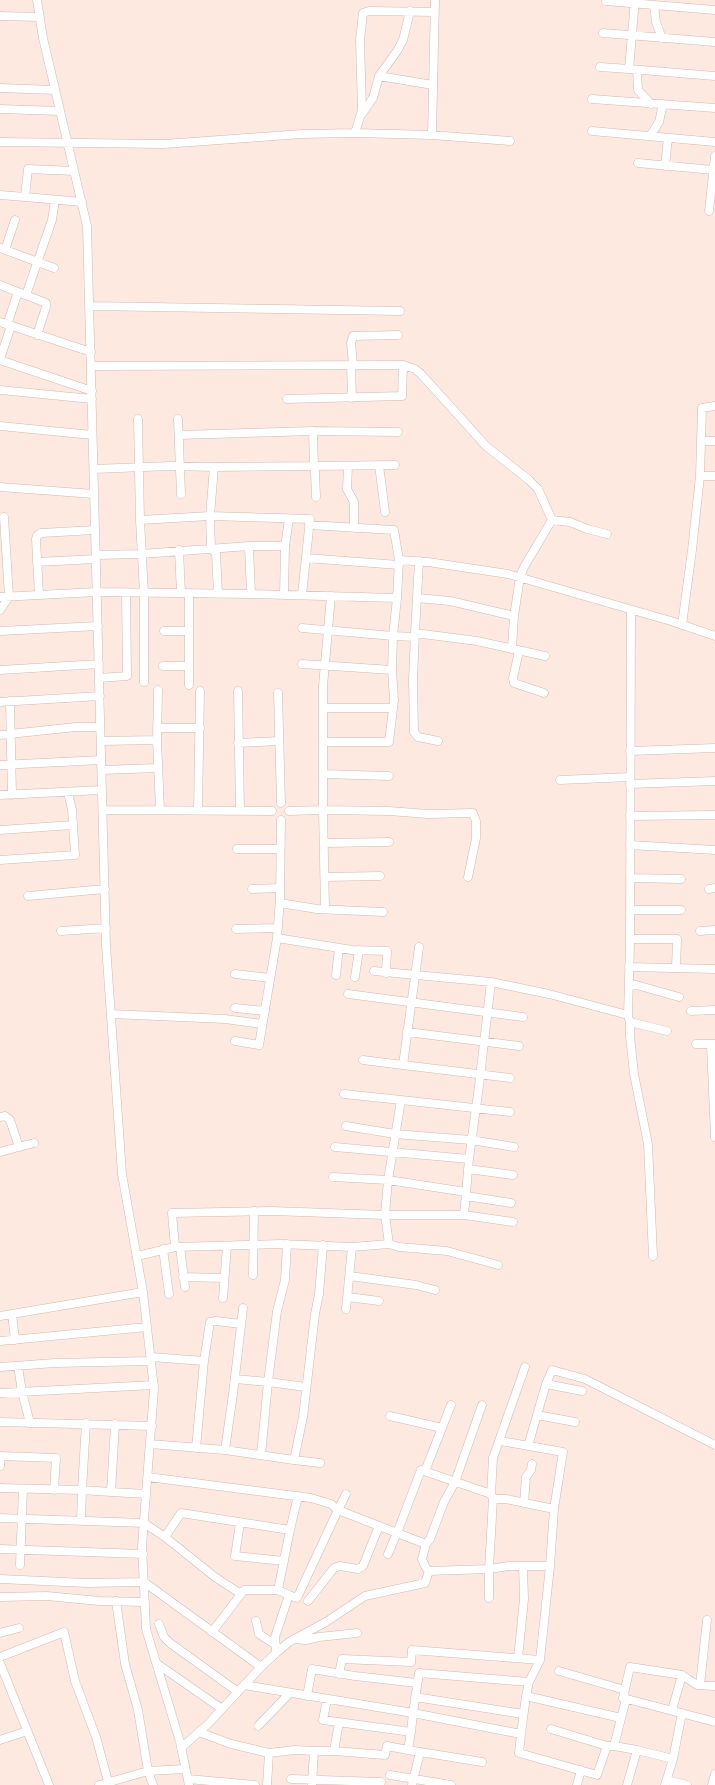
<!DOCTYPE html>
<style>
body{margin:0}
canvas{display:block;background:#fde9e0}
</style>
<canvas width="715" height="1785"></canvas>
<script>
const g = document.querySelector('canvas').getContext('2d');
g.lineJoin = 'round';
const poly = rows => new Path2D(rows.map(r => 'M' + r).join(''));
function stroke(path, color, width, dash) { g.strokeStyle = color; g.lineWidth = width; g.lineCap = dash ? 'butt' : 'round'; g.setLineDash(dash || []); g.stroke(path); }
const minor = poly([
 [37,0,43,38,87,226,106,945,122,1174,143,1292,154,1389,142,1546,146,1629,180,1742,189,1785],
 [635,0,629,69,715,76],
 [606,1,715,10],
 [654,5,656,22,662,38],
 [0,16,40,17],
 [603,33,715,42],
 [600,67,629,69],
 [637,70,638,90,651,104],
 [379,76,433,85],
 [0,88,55,90],
 [592,99,715,108],
 [0,109,60,111],
 [362,114,373,98,379,76,397,51,403,40,410,11],
 [592,131,715,142],
 [355,133,362,110,360,40,363,13,369,11,434,12],
 [432,135,510,141],
 [650,136,659,122,663,104],
 [0,142,164,144,302,134,355,133,432,135,435,0],
 [638,163,713,170],
 [665,166,668,138],
 [74,171,28,169,25,197,82,202],
 [0,195,25,197],
 [709,211,715,156],
 [0,248,54,268],
 [5,250,15,220],
 [0,285,46,303,46,307,37,335],
 [26,295,52,220,55,200],
 [89,306,400,311],
 [0,322,91,352],
 [7,325,18,292],
 [0,359,11,326],
 [0,360,92,391],
 [351,365,352,398],
 [353,365,351,343,353,336,398,335],
 [403,365,415,369,421,374,486,446,529,480,538,489,552,520],
 [91,366,403,365,402,396,287,399],
 [0,390,92,399],
 [138,419,140,520,210,516,310,519,302,595],
 [178,419,181,494],
 [0,426,92,435],
 [313,431,314,466,395,465],
 [179,435,313,431,398,432],
 [701,441,715,441],
 [379,465,385,512],
 [348,466,347,489,354,502,354,528],
 [214,467,210,516,211,549,216,553,218,594],
 [94,469,170,466,214,467,314,466,315,472,316,497],
 [700,476,715,476],
 [0,487,94,494],
 [140,520,144,593,144,682],
 [309,525,394,530,399,560],
 [249,546,251,594],
 [179,550,181,593],
 [96,555,141,554,249,546,285,546,289,519],
 [306,558,399,565],
 [419,561,415,633,477,641,545,656],
 [37,562,96,559],
 [189,593,189,685],
 [39,595,36,539,37,536,41,533,95,530],
 [284,595,285,546],
 [331,596,323,686,323,810,389,811,428,814,473,813,476,821,476,838,468,877],
 [0,597,97,592,251,594,397,598,399,560,428,562,508,574,671,621,715,636],
 [417,598,450,601,514,616],
 [0,610,9,597,4,517],
 [682,625,692,550,700,476,702,408,715,406],
 [302,628,393,636,397,598],
 [0,631,98,626],
 [164,631,189,631],
 [415,633,413,679,414,732,418,737,438,741],
 [512,649,514,616,520,577,524,567,552,520,570,522,587,529,607,534],
 [519,651,513,678,514,683,544,693],
 [302,664,392,670,393,636,415,637],
 [163,666,189,666],
 [0,670,99,664],
 [99,678,127,676,126,593],
 [238,691,240,810],
 [278,693,281,803],
 [10,701,12,795],
 [0,702,100,696],
 [323,708,393,708],
 [157,728,200,728],
 [0,735,76,727,100,727],
 [157,740,158,690],
 [101,741,157,740,160,810],
 [323,742,389,742,394,700,392,670],
 [238,743,279,741],
 [630,751,715,748],
 [0,765,101,760],
 [102,770,158,768],
 [323,774,389,776],
 [560,780,630,777],
 [630,784,715,781],
 [0,795,102,790],
 [103,810,272,811],
 [198,810,200,691],
 [289,811,323,810,325,909],
 [630,816,715,815],
 [281,820,280,899,277,938,352,950,387,951,386,973],
 [0,830,73,825],
 [324,843,389,842],
 [630,845,715,850],
 [237,849,280,849],
 [0,860,75,855,72,810,68,792],
 [325,877,380,876],
 [630,878,681,879],
 [252,889,280,888],
 [709,889,715,888],
 [28,896,105,889],
 [280,903,317,909,383,912],
 [630,910,681,910],
 [236,929,278,928],
 [61,931,106,928],
 [700,931,715,930],
 [630,939,677,939,676,968],
 [419,947,403,1065,510,1078],
 [629,967,715,969],
 [374,971,491,982,549,994,628,1015,630,943,631,610],
 [235,974,270,978],
 [336,975,339,948],
 [355,977,359,950],
 [629,983,679,997],
 [348,994,523,1017],
 [235,1008,265,1011],
 [691,1011,715,1010],
 [111,1014,225,1019,262,1024],
 [629,1019,630,1022,667,1031],
 [630,1022,630,1036,634,1074,648,1144,653,1256],
 [407,1032,519,1046],
 [235,1041,259,1045,277,938],
 [696,1044,715,1044],
 [711,1044,715,1137],
 [363,1060,403,1065],
 [344,1094,401,1100],
 [0,1117,5,1116,10,1120,19,1147],
 [346,1126,395,1134,471,1140,514,1147],
 [335,1147,469,1159],
 [0,1152,34,1143],
 [468,1169,513,1175],
 [333,1177,388,1180,466,1192],
 [466,1196,511,1203],
 [464,1215,513,1222],
 [389,1244,399,1247,447,1251,498,1265],
 [175,1247,172,1213,272,1211,385,1215,388,1180,401,1100,510,1112],
 [180,1247,185,1287],
 [163,1249,169,1294],
 [137,1256,175,1247,281,1244,352,1247,389,1244,385,1215,464,1215,469,1159,479,1086,491,982],
 [253,1275,254,1211],
 [350,1276,416,1285,435,1290],
 [183,1277,224,1278],
 [348,1297,379,1301],
 [223,1298,227,1246],
 [346,1309,352,1247],
 [0,1316,12,1314],
 [15,1340,12,1314,143,1292],
 [0,1341,147,1327],
 [151,1357,204,1361,196,1448],
 [204,1361,210,1322,216,1321,241,1324],
 [18,1366,22,1392,30,1423],
 [0,1367,55,1363,151,1361],
 [235,1379,268,1382,277,1311,285,1280,287,1244],
 [546,1384,552,1370,585,1379,715,1445],
 [0,1393,154,1385],
 [537,1415,575,1422],
 [390,1416,442,1428],
 [0,1422,152,1426],
 [86,1423,82,1490,111,1492],
 [115,1424,111,1492,146,1494],
 [501,1441,563,1452,554,1509,550,1566],
 [150,1444,225,1450,294,1460,303,1417,315,1314,319,1294,323,1245],
 [528,1446,546,1384,582,1391],
 [225,1450,233,1394,243,1308],
 [261,1455,268,1382,306,1387],
 [0,1456,56,1458,54,1490],
 [294,1460,320,1463],
 [0,1466,1,1456],
 [425,1471,451,1405],
 [148,1477,311,1498,331,1504,338,1510,346,1494],
 [0,1488,82,1490,81,1521],
 [491,1494,493,1458,525,1367],
 [493,1499,506,1499,554,1509],
 [524,1503,526,1477,531,1470,532,1464],
 [0,1518,144,1523,165,1537,181,1513,290,1530,298,1496],
 [240,1523,235,1556,284,1561],
 [165,1537,215,1577,241,1594,212,1632],
 [426,1544,430,1539,444,1502,455,1482,482,1405],
 [0,1549,143,1554],
 [388,1554,397,1533,426,1544,422,1559,426,1568,429,1571],
 [20,1565,23,1489],
 [0,1579,87,1583,144,1582,261,1667],
 [278,1590,290,1530],
 [241,1594,244,1590,278,1590,289,1595],
 [0,1597,47,1596,99,1601,145,1602],
 [489,1598,489,1569,509,1566,550,1566,540,1660,529,1682,526,1696],
 [116,1601,125,1664,138,1710,148,1771,185,1769],
 [308,1601,334,1568,340,1566,358,1569,363,1566,379,1526],
 [256,1621,259,1634,276,1645],
 [159,1624,164,1637,170,1643,238,1692],
 [0,1633,19,1628],
 [294,1639,306,1640,319,1637,357,1633],
 [0,1657,64,1632,75,1681,96,1737,109,1785],
 [518,1658,524,1599,523,1566],
 [0,1663,49,1785],
 [156,1663,222,1709],
 [559,1671,625,1690],
 [339,1674,342,1659,411,1662,412,1650,540,1660],
 [682,1675,630,1667,623,1698,715,1722],
 [529,1682,419,1673,413,1713,521,1734,519,1753,597,1775,607,1746,614,1746,626,1699],
 [244,1685,413,1713,411,1732,323,1720,327,1699],
 [700,1685,707,1620],
 [307,1696,312,1669,355,1676,417,1683],
 [415,1697,523,1714],
 [672,1710,682,1675,697,1685,715,1686],
 [258,1726,290,1693],
 [551,1729,607,1746],
 [199,1732,231,1744,269,1753,267,1785],
 [411,1732,408,1750,420,1752,412,1785],
 [521,1734,526,1696,621,1718],
 [0,1740,27,1731],
 [614,1746,637,1750],
 [181,1748,208,1724,261,1667,276,1653,289,1642,326,1622,365,1596,425,1583,429,1571,489,1569,493,1499,491,1494,421,1470,397,1533,338,1510,297,1598,289,1595,275,1637,276,1653],
 [334,1751,385,1755,387,1746,408,1750],
 [420,1752,482,1762],
 [269,1753,295,1750,314,1751],
 [390,1775,451,1785],
 [188,1779,255,1785],
 [291,1779,381,1782],
 [667,1780,687,1785],
 [99,1785,148,1771,153,1785],
 [312,1785,314,1751,334,1751,339,1722],
 [577,1785,581,1770],
 [627,1785,637,1750,673,1759,682,1713],
 [665,1785,673,1759],
 [712,1785,715,1774]
]);
stroke(minor, '#cdbab1', 9);
stroke(minor, '#fff', 8);
</script>
